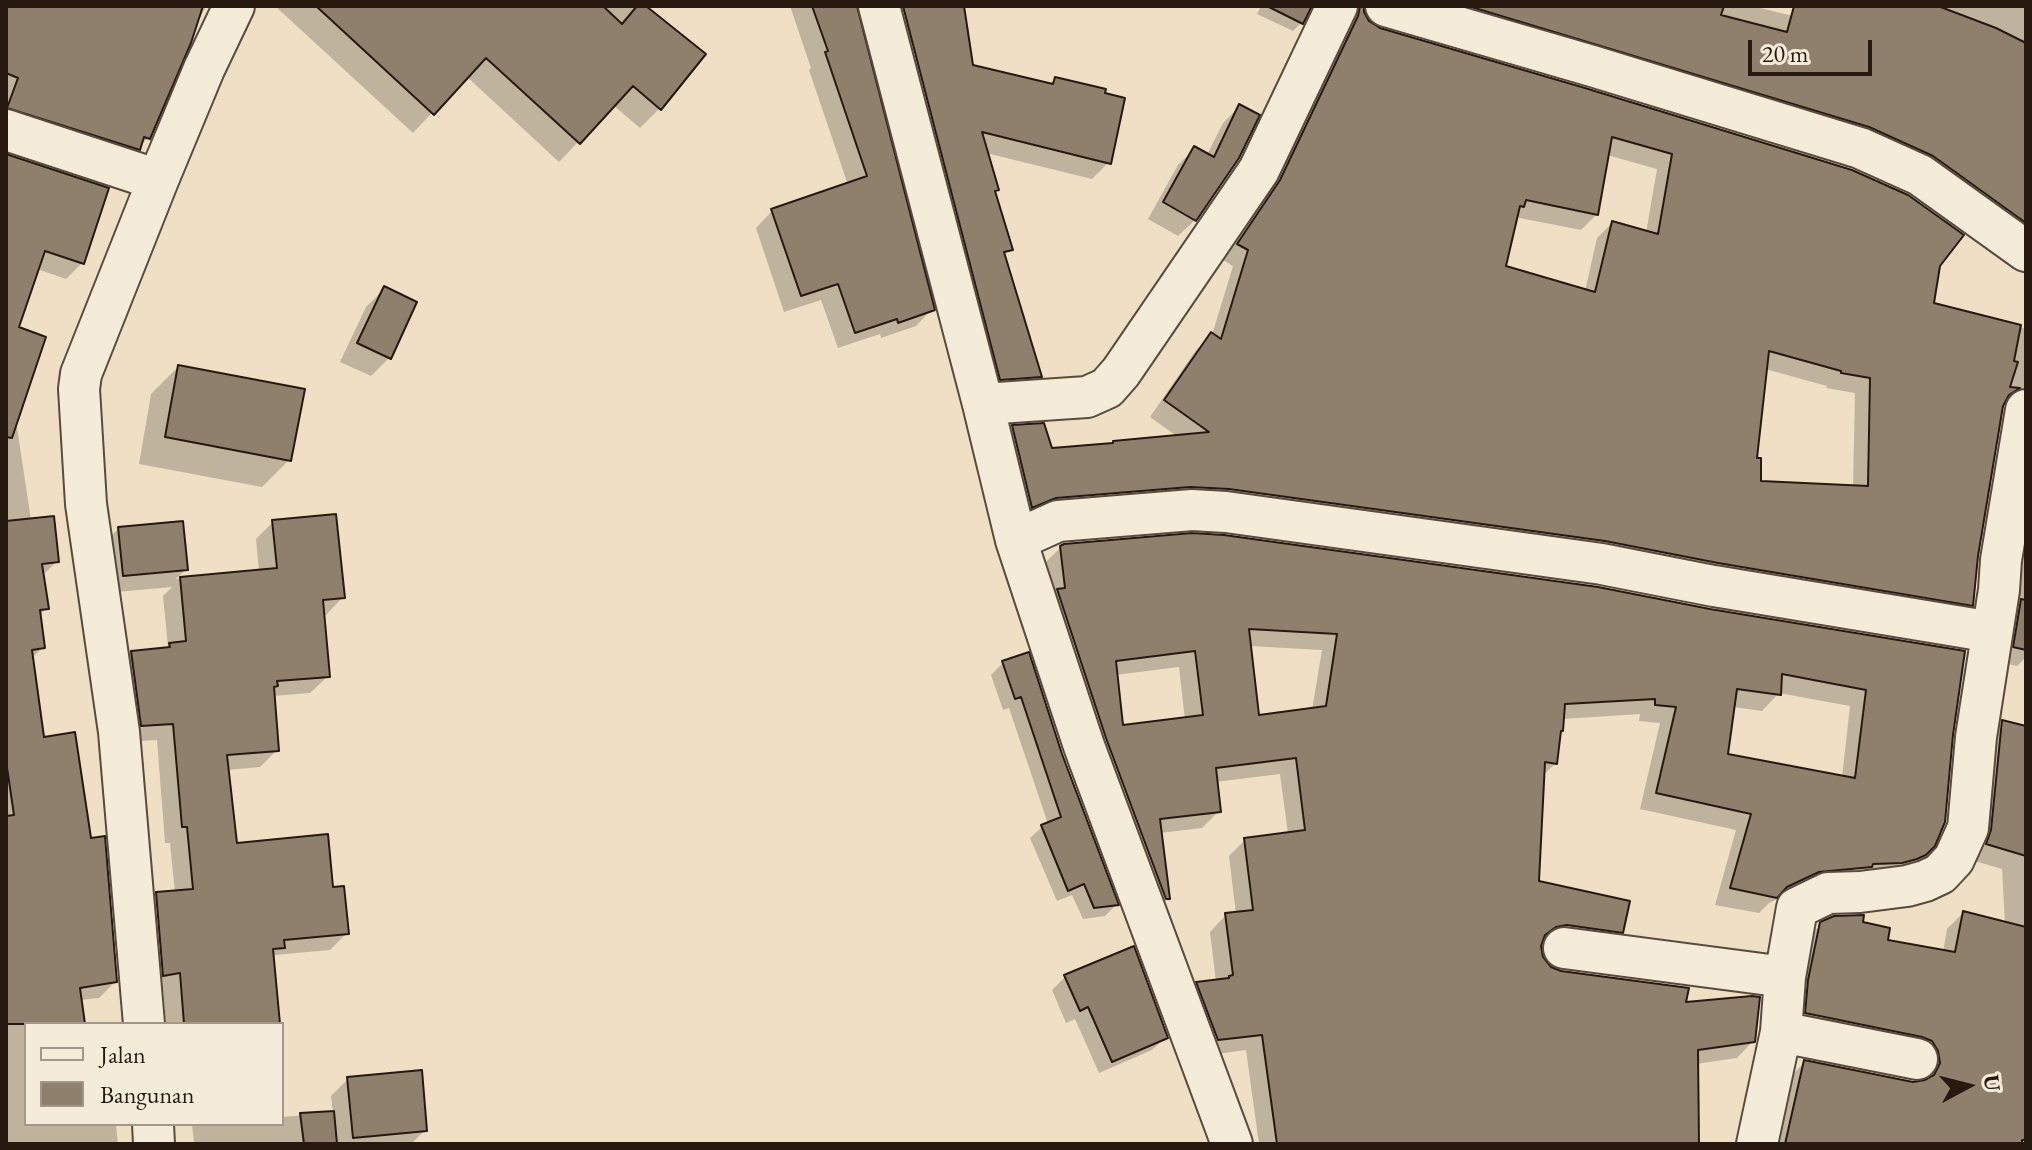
<!DOCTYPE html>
<style>
body{margin:0}
#map{position:relative;width:2032px;height:1150px;overflow:hidden;background:#efe0c5;font-family:"EB Garamond",serif}
canvas{display:block}
.frame{position:absolute;inset:0;border:8px solid #271910;pointer-events:none}
.legend{position:absolute;left:24px;top:1022px;width:260px;height:104px;box-sizing:border-box;background:#f5ebd9;border:2px solid #a39789;margin:0;padding:10px 14px;list-style:none;font-size:24px;color:#271910}
.legend li{display:flex;align-items:center;gap:16px;height:40px}
.legend b{width:40px;border:2px solid #a39789}
.north{position:absolute;left:1928px;top:1046px;width:80px;height:80px;-webkit-text-stroke:6px #f5ebd9;paint-order:stroke;rotate:83deg;font-size:22px;font-weight:700;line-height:32px;text-align:center;color:#271910}
.north::after{content:'';display:block;margin:auto;width:28px;height:36px;background:#271910;clip-path:polygon(50% 0,100% 100%,50% 72%,0 100%)}
.scale{position:absolute;left:1748px;top:40px;width:124px;height:36px;box-sizing:border-box;border:4px solid #271910;border-top:0;padding-left:10px;font-size:24px;line-height:28px;white-space:nowrap;color:#271910;-webkit-text-stroke:6px #f5ebd9;paint-order:stroke}
</style>
<div id="map">
<canvas width="2032" height="1150"></canvas>
<div class="frame"></div>
<ul class="legend">
<li><b style="height:10px;background:#f5ebd9"></b>Jalan</li>
<li><b style="height:22px;background:#8f806e"></b>Bangunan</li>
</ul>
<div class="north">U</div>
<div class="scale">20 m</div>
</div>
<script>
const g = document.querySelector('canvas').getContext('2d');
g.lineJoin = 'round';
function fillPath(path, color) { g.fillStyle = color; g.fill(path, 'evenodd'); }
const poly = rows => new Path2D(rows.map(r => 'M' + r).join(''));
function stroke(path, color, width, dash) { g.strokeStyle = color; g.lineWidth = width; g.lineCap = dash ? 'butt' : 'round'; g.setLineDash(dash || []); g.stroke(path); }
const shadow = poly([
 [6,6,206,6,193,31,148,138,122,164,6,127],
 [275,6,643,6,660,108,640,128,613,105,559,162,466,76,413,133],
 [785,6,855,6,932,309,916,326,881,338,880,334,838,348,821,300,784,312,756,228,772,211,848,185,809,70,811,68,790,6],
 [878,6,961,6,971,67,1049,85,1056,79,1109,162,1092,179,986,153,997,189,993,193,1011,249,1003,256,1040,376,1023,393,984,396],
 [1261,6,1310,6,1301,23,1293,31,1257,14],
 [1347,6,1362,6,1362,13,1369,24,1938,265,1932,305,2026,329,2026,400,2005,395,1990,440,1971,605,1956,620,1212,504,1016,522,997,443,1013,427,1051,450,1178,437,1150,417,1196,350,1212,335,1233,266,1223,260,1265,198,1343,33],
 [1607,155,1657,169,1646,233,1612,223,1597,238,1585,291,1503,267,1515,217,1581,230,1597,214],
 [1765,369,1827,386,1826,388,1855,393,1853,487,1759,482,1755,460],
 [1401,6,1752,6,1973,60,1919,6,2026,6,2026,250,1917,171],
 [1240,106,1195,220,1178,236,1148,219,1178,165,1195,148,1207,155,1223,123],
 [6,156,82,263,66,279,37,269,17,328,16,421,31,520,57,561,42,576,46,608,39,616,43,647,31,659,42,739,89,840,115,982,99,998,80,1000,83,1024,26,1024,26,1124,116,1124,118,1144,6,1144],
 [384,289,389,358,371,376,340,362,366,307],
 [178,367,289,460,262,487,139,464,151,394],
 [2026,478,2026,657,2017,666,1999,662],
 [273,522,343,597,326,615,322,615,328,676,310,693,273,696,277,750,260,767,227,770,236,845,332,889,347,933,330,950,275,955,272,958,278,1024,166,1024,163,989,146,992,140,911,157,894,175,893,170,843,165,843,157,740,125,742,114,670,131,653,166,650,168,647,163,596,172,587,105,593,100,547,119,528,186,569,176,579,259,572,256,539],
 [1061,547,1710,611,1963,653,1933,845,1907,871,1800,888,1769,903,1759,913,1715,905,1736,830,1640,809,1660,723,1639,721,1640,714,1562,719,1556,763,1542,776,1537,883,1621,932,1605,948,1549,941,1540,942,1541,958,1549,968,1684,1004,1753,1041,1737,1058,1696,1064,1697,1144,1259,1144,1246,1050,1202,1056,1181,1000,1197,984,1216,982,1210,932,1226,915,1236,914,1229,856,1245,840,1288,834,1280,774,1215,782,1219,811,1202,828,1160,833,1168,898,1152,915,1044,564],
 [1249,646,1322,650,1312,710,1258,717],
 [1179,667,1185,720,1122,727,1115,675],
 [1779,693,1850,706,1842,777,1726,756,1733,707,1762,711],
 [1003,663,1061,755,1116,905,1105,916,1083,919,1072,895,1057,901,1030,838,1042,827,1048,824,1009,708,1003,710,991,675],
 [2003,722,2026,727,2026,1144,1769,1144,1788,1079,1805,1062,1912,1084,1924,1081,1923,1068,1790,1030,1804,941,1822,924,1861,923,1885,941,1943,952,1947,929,1963,913,2005,924,2002,869,1971,860,1986,738],
 [1065,977,1166,1037,1152,1050,1099,1073,1075,1019,1066,1023,1052,990],
 [348,1079,425,1130,413,1142,413,1144,194,1144,192,1124,282,1124,282,1117,333,1113,331,1096]
]);
const building = poly([
 [6,6,203,6,191,43,150,139,144,137,140,150,7,108,18,78,6,73,6,6],
 [316,6,603,6,622,24,637,6,646,6,706,54,661,110,633,86,580,144,486,58,434,115,316,6],
 [812,6,857,6,935,310,898,323,897,319,855,333,838,284,801,296,771,209,867,176,825,52,828,51,812,6],
 [903,6,964,6,973,65,1053,84,1055,77,1106,89,1105,93,1125,98,1111,164,982,132,999,190,995,191,1013,250,1004,252,1042,377,1000,380,903,6],
 [1267,6,1312,6,1303,24,1267,6],
 [1360,6,1364,6,1364,12,1369,21,1380,28,1585,88,1852,170,1908,195,1964,235,1940,266,1934,303,2021,325,2014,361,2018,362,2010,387,2020,388,2009,395,2003,406,1978,556,1973,606,1718,563,1605,541,1229,489,1190,487,1056,498,1032,508,1012,425,1044,423,1052,448,1113,443,1113,441,1209,432,1164,400,1211,332,1221,339,1248,250,1237,244,1280,180,1358,16,1360,6],
 [1612,137,1672,154,1658,234,1612,221,1595,292,1506,266,1520,206,1524,207,1526,200,1598,215,1612,137],
 [1769,351,1841,371,1841,373,1870,378,1868,486,1761,481,1761,458,1757,458,1769,351],
 [1468,6,1724,6,1721,15,1787,32,1794,6,1938,6,1996,28,2026,43,2026,223,1933,156,1869,127,1468,6],
 [1239,104,1260,115,1239,158,1196,221,1163,202,1194,146,1214,157,1239,104],
 [6,154,109,188,84,264,45,251,19,327,46,337,12,438,6,437,6,154],
 [384,286,417,302,391,359,357,343,384,286],
 [178,365,305,389,291,461,165,437,178,365],
 [336,514,345,598,323,600,330,677,277,681,278,686,274,687,279,751,227,755,237,843,328,834,333,887,344,886,349,934,284,940,285,948,273,949,280,1024,184,1024,180,973,163,976,156,892,193,889,187,827,182,827,173,724,141,726,131,651,170,647,169,643,186,641,180,577,277,568,272,520,336,514],
 [54,516,59,562,42,564,49,609,40,610,45,648,32,650,44,737,75,732,91,838,105,836,117,982,80,988,85,1024,6,1024,6,816,14,815,6,761,6,521,54,516],
 [183,521,188,570,123,576,118,527,183,521],
 [1192,533,1224,535,1598,587,1710,609,1965,651,1953,735,1945,822,1935,846,1926,855,1917,859,1902,863,1873,864,1872,867,1819,872,1787,887,1777,898,1730,888,1751,814,1656,793,1676,707,1655,705,1655,699,1565,704,1563,731,1561,731,1557,764,1545,762,1539,881,1630,901,1623,933,1567,925,1556,927,1545,935,1541,946,1543,957,1551,967,1561,971,1689,988,1686,1002,1752,996,1760,997,1755,1042,1698,1050,1699,1144,1277,1144,1262,1035,1218,1040,1196,982,1229,978,1229,976,1233,975,1225,913,1253,910,1244,838,1305,830,1296,758,1216,768,1221,812,1160,819,1170,899,1166,899,1106,738,1057,589,1065,588,1060,546,1064,544,1192,533],
 [1249,629,1337,634,1326,706,1259,715,1249,629],
 [1195,651,1203,715,1123,725,1116,661,1195,651],
 [1782,674,1866,690,1855,778,1728,754,1737,689,1781,695,1782,674],
 [2021,599,2026,600,2026,650,2013,647,2021,599],
 [1029,652,1062,754,1119,905,1094,908,1084,884,1068,891,1041,825,1061,817,1021,697,1015,699,1002,661,1029,652],
 [2002,720,2026,726,2026,856,1986,844,1991,830,2002,720],
 [1963,911,2026,927,2026,1140,2022,1140,2022,1144,1785,1144,1804,1060,1913,1082,1925,1080,1934,1075,1940,1063,1938,1051,1932,1041,1922,1037,1805,1013,1808,980,1820,922,1834,916,1864,915,1863,922,1890,928,1888,940,1955,952,1963,911],
 [1134,946,1168,1038,1112,1062,1088,1007,1080,1011,1064,975,1134,946],
 [422,1070,427,1131,353,1138,347,1077,422,1070],
 [334,1111,337,1144,304,1144,300,1113,334,1111]
]);
const minor = poly([
 [879,6,983,404,1016,540,1084,746,1232,1144],
 [1386,6,1592,66,1860,148,1920,175,2026,251],
 [6,130,158,180],
 [983,404,1087,397,1107,388,1121,372,1259,170,1337,6],
 [1016,540,1058,521,1192,510,1226,512,1602,564,1714,586,1992,632],
 [1564,948,1785,977],
 [144,1024,119,732,86,504,79,389,81,374,158,180,204,69,234,6],
 [1781,1032,1917,1059],
 [153,1124,154,1144],
 [1757,1144,1781,1032,1785,977,1797,908,1828,893,1860,892,1907,886,1925,881,1940,874,1954,859,1968,828,1976,737,1999,590,2001,560,2026,410]
]);
fillPath(shadow, '#0003');
fillPath(building, '#8f806e');
stroke(building, '#271910', 2);
stroke(minor, '#594b3d', 44);
stroke(minor, '#f5ebd9', 40);
</script>
